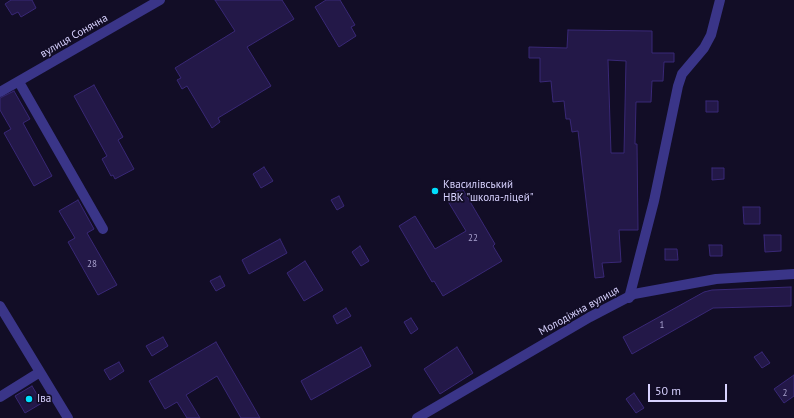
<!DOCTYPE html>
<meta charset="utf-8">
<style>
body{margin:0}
#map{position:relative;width:794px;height:418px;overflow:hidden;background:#120d26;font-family:"PT Sans",sans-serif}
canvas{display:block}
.scale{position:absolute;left:648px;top:384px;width:79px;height:18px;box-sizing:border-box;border:2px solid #d8d2ff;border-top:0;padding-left:5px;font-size:12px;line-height:14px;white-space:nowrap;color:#d8d2ff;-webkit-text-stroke:3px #120d26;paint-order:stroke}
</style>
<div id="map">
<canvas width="794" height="418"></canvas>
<div class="scale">50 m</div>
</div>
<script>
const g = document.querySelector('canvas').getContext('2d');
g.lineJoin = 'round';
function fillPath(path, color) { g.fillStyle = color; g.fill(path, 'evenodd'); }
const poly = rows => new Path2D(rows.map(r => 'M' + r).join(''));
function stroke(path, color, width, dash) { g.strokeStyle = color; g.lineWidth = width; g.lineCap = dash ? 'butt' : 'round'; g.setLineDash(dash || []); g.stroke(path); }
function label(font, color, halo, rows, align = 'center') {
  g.font = font + ' "PT Sans",sans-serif'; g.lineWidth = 3.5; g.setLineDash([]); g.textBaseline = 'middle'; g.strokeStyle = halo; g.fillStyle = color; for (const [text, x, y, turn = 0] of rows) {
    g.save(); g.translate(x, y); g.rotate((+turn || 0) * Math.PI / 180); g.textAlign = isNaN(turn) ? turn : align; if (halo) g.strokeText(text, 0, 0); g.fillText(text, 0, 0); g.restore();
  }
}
const building = poly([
 [11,0,32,0,36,8,21,17,18,12,12,15,5,4,11,0],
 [215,0,282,0,294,19,247,47,271,86,218,118,220,122,212,128,187,86,182,89,177,80,181,78,175,68,235,31,215,0],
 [326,0,340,0,355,25,351,27,356,36,339,47,315,7,326,0],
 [568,30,652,31,652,53,674,53,674,62,664,62,663,81,652,81,651,102,636,102,635,144,637,144,638,230,619,230,621,262,602,263,604,277,595,278,578,131,572,132,570,119,566,119,564,101,553,102,551,81,540,82,540,58,529,58,529,47,567,48,568,30],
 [608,60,626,61,624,153,611,153,608,60],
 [94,85,123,137,118,140,134,169,115,179,113,175,111,176,102,159,107,156,74,96,94,85],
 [14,91,30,119,23,123,52,176,34,186,4,133,11,129,0,110,0,98,14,91],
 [706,101,718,101,718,112,706,112,706,101],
 [264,167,273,181,261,188,253,174,264,167],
 [712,168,724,168,724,179,712,180,712,168],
 [462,188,495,244,493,246,502,261,443,296,434,281,432,282,399,226,415,216,435,249,466,231,446,198,462,188],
 [339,196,344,206,337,210,331,200,339,196],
 [78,200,94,229,87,233,117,285,98,295,68,242,75,238,59,211,78,200],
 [743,207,760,207,760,224,744,224,743,207],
 [764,235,781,235,781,251,765,252,764,235],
 [280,239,287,253,249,274,242,260,280,239],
 [709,245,722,245,722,256,710,256,709,245],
 [360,246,369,261,361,266,352,252,360,246],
 [665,249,677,249,678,260,665,260,665,249],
 [305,261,323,290,304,301,287,273,305,261],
 [220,276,225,286,216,291,210,281,220,276],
 [791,287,791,306,713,308,632,354,623,337,704,292,712,290,791,287],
 [346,308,351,316,337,324,333,316,346,308],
 [411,318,418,329,411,334,404,322,411,318],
 [163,337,168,346,152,356,146,346,163,337],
 [216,342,248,397,260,418,241,418,217,376,186,395,200,418,187,418,177,402,165,409,149,381,216,342],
 [361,347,371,366,311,400,301,381,361,347],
 [457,347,473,373,440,394,424,369,457,347],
 [762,352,770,363,762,368,754,357,762,352],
 [119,362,124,371,110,380,104,370,119,362],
 [794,375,794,396,784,403,774,389,794,375],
 [32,386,42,403,25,413,15,396,32,386],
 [634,393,644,408,636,413,626,399,634,393]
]);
const minor = poly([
 [19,82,103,229],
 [0,92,160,0],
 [629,298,654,201,678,86,682,74,704,48,711,35,720,0],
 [0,306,68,418],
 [0,397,40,372]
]);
const tertiary = poly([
 [417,418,590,317,634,294,716,279,794,274]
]);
const markers = [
 [435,191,4,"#00defd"],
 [29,399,4,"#00defd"]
];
const numberNames = [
 ["22",473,238],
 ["28",92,264],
 ["1",662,325],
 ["2",785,393]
];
const streetNames = [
 ["вулиця Сонячна",74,36,-30],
 ["Молодіжна вулиця",579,311,-29]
];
const poiNames = [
 ["Квасилівський",443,185],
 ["НВК \"школа-ліцей\"",443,198],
 ["Іва",37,399]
];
fillPath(building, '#231848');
stroke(building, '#392876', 1);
stroke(minor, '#3a3588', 10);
stroke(tertiary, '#3a3588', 10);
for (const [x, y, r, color] of markers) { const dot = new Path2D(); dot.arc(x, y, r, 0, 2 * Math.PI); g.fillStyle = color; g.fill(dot); stroke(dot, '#120d26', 1.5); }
label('9px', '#aba4d1', null, numberNames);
label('11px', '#d8d2ff', '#120d26', streetNames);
label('11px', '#d8d2ff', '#120d26', poiNames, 'left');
</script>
